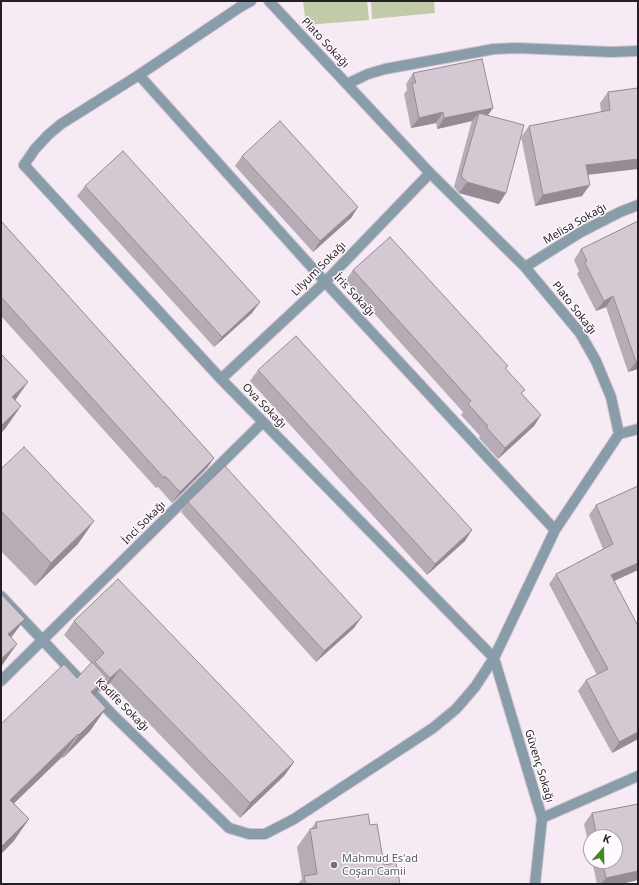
<!DOCTYPE html>
<meta charset="utf-8">
<style>
body{margin:0}
#map{position:relative;width:639px;height:885px;overflow:hidden;background:#f6eaf5;font-family:"Noto Sans",sans-serif}
canvas{display:block}
.frame{position:absolute;inset:0;border:2px solid #241f24;pointer-events:none}
.north{position:absolute;left:583px;top:829px;width:40px;height:40px;box-sizing:border-box;background:#fefafe;border:1px solid #a7a2a7;border-radius:50%;rotate:20deg;font-size:11px;font-weight:700;line-height:16px;text-align:center;color:#241f24}
.north::after{content:'';display:block;margin:auto;width:14px;height:18px;background:#478625;clip-path:polygon(50% 0,100% 100%,50% 72%,0 100%)}
</style>
<div id="map">
<canvas width="639" height="885"></canvas>
<div class="frame"></div>
<div class="north">K</div>
</div>
<script>
const g = document.querySelector('canvas').getContext('2d');
g.lineJoin = 'round';
function fillPath(path, color) { g.fillStyle = color; g.fill(path, 'evenodd'); }
const poly = rows => new Path2D(rows.map(r => 'M' + r).join(''));
function stroke(path, color, width, dash) { g.strokeStyle = color; g.lineWidth = width; g.lineCap = dash ? 'butt' : 'round'; g.setLineDash(dash || []); g.stroke(path); }
function label(font, color, halo, rows, align = 'center') {
  g.font = font + ' "Noto Sans",sans-serif'; g.lineWidth = 3; g.setLineDash([]); g.textBaseline = 'middle'; g.strokeStyle = halo; g.fillStyle = color; for (const [text, x, y, turn = 0] of rows) {
    g.save(); g.translate(x, y); g.rotate((+turn || 0) * Math.PI / 180); g.textAlign = isNaN(turn) ? turn : align; if (halo) g.strokeText(text, 0, 0); g.fillText(text, 0, 0); g.restore();
  }
}
const green = poly([
 [303,1,367,1,369,20,306,25],
 [371,1,434,1,435,13,372,19]
]);
const service = poly([
 [24,165,35,149,48,135,61,124,139,75,240,7,251,1]
]);
const minor = poly([
 [139,75,325,282,555,530],
 [347,84,368,74,385,69,494,49,517,48,611,52,638,51],
 [24,165,221,379,494,658,542,818,535,884],
 [525,267,581,232,620,212,638,205],
 [221,379,325,282,430,173],
 [619,434,638,429],
 [1,596,111,713,229,828,249,834,265,834,294,819,433,728,456,709,475,687,494,658,555,530,619,434,611,397,596,361,580,333,525,267,430,173,269,1],
 [1,681,263,422],
 [542,818,638,776]
]);
const wall = poly([
 [413,73,493,108,488,115,499,204,459,193,454,187,471,124,472,121,437,129,436,123,411,128,404,94,407,90,406,84],
 [638,88,588,174,582,196,535,206,521,137,529,126,601,112,600,103,608,92],
 [242,156,358,207,351,218,313,252,235,166],
 [85,186,260,302,252,313,214,347,77,196],
 [1,221,214,458,207,468,172,503,158,487,156,488,1,316],
 [638,221,638,369,628,372,606,307,596,311,577,274,579,271,574,260,581,249],
 [353,270,506,369,522,394,541,415,534,426,498,459,479,438,480,436,461,415,463,412,345,281],
 [258,370,465,541,427,575,250,381],
 [1,469,78,544,35,586,1,551],
 [638,486,638,570,614,581,638,739,612,753,578,691,586,680,597,675,549,584,556,574,603,549,589,515,596,505],
 [188,502,354,628,316,662,181,512],
 [74,621,294,762,284,776,240,818,110,683,100,692,98,690,94,696,106,708,90,731,63,758,62,757,14,803,29,819,13,842,1,724,77,678,91,663,64,635],
 [638,804,638,880,621,884,597,884,592,861,615,861,615,837,591,837,591,855,584,824,592,813],
 [316,822,370,825,384,865,400,884,298,884,302,879,297,847,310,829,311,829]
]);
const shadedWall = poly([
 [493,108,485,119,479,113,472,121,437,129,444,118],
 [443,112,436,123,411,128,419,118],
 [638,159,638,169,578,176,586,165],
 [467,182,506,193,499,204,459,193],
 [590,185,582,196,535,206,543,195],
 [358,207,351,218,313,252,320,241],
 [613,296,606,307,596,311,604,301],
 [260,302,252,313,214,347,222,337],
 [638,361,638,369,628,372,636,362],
 [28,382,12,405,12,397],
 [21,406,5,429,1,433,1,426],
 [541,415,534,426,498,459,505,448],
 [214,458,207,468,172,503,180,492],
 [94,521,78,544,35,586,51,563],
 [472,530,465,541,427,575,435,564],
 [638,563,638,570,603,586,611,575],
 [362,617,354,628,316,662,324,651],
 [25,619,8,642,8,634],
 [17,644,1,667,1,659],
 [120,669,110,683,100,692,110,678],
 [107,678,91,701,91,692],
 [106,708,90,731,63,758,79,735],
 [638,732,638,739,612,753,619,742],
 [78,734,62,757,1,816,10,800],
 [294,762,284,776,240,818,250,803],
 [29,819,13,842,1,854,1,847],
 [638,871,638,880,621,884,601,884,606,878]
]);
const building = poly([
 [482,59,493,108,444,118,443,112,419,118,412,83,416,83,413,73,482,59],
 [638,88,638,159,586,165,590,185,543,195,529,126,610,110,608,92,638,88],
 [479,113,524,125,506,193,467,182,461,176,479,113],
 [280,121,358,207,320,241,242,156,280,121],
 [123,151,260,302,222,337,85,186,123,151],
 [1,221,214,458,180,492,165,476,164,478,1,297,1,221],
 [638,221,638,361,636,362,613,296,604,301,585,263,587,261,581,249,638,221],
 [390,237,508,366,505,368,525,390,521,393,541,415,505,448,486,427,488,426,468,404,471,401,353,270,390,237],
 [296,336,472,530,435,564,258,370,296,336],
 [1,354,28,382,12,397,21,406,1,426,1,354],
 [24,447,94,521,51,563,1,511,1,469,24,447],
 [225,466,362,617,324,651,188,502,225,466],
 [638,486,638,563,611,575,638,626,638,732,619,742,586,680,608,669,556,574,613,544,596,505,638,486],
 [118,579,294,762,250,803,120,669,110,678,95,662,104,653,74,621,118,579],
 [1,594,25,619,8,634,17,644,1,659,1,594],
 [92,662,107,678,91,692,106,708,79,735,78,734,10,800,29,819,1,847,1,724,64,664,77,678,92,662],
 [638,804,638,871,606,878,602,861,615,861,615,837,597,837,592,813,638,804],
 [368,814,370,825,377,824,384,865,396,863,400,884,306,884,304,876,317,874,310,829,317,828,316,822,368,814]
]);
const markers = [
 [334,865,4,"#6b7280"]
];
const streetNames = [
 ["Plato Sokağı",325,43,47],
 ["Melisa Sokağı",575,224,-30],
 ["Lilyum Sokağı",319,269,-45],
 ["İris Sokağı",354,295,47],
 ["Plato Sokağı",574,308,52],
 ["Ova Sokağı",264,406,46],
 ["İnci Sokağı",144,523,-45],
 ["Kadife Sokağı",122,705,45],
 ["Güvenç Sokağı",539,766,73]
];
const worshipNames = [
 ["Mahmud Es'ad",342,859],
 ["Coşan Camii",342,872]
];
fillPath(green, '#c2cba8');
stroke(service, '#d0c5cf', 12);
stroke(minor, '#d0c5cf', 12);
stroke(service, '#899caa', 10);
stroke(minor, '#899caa', 10);
fillPath(wall, '#b6acb5');
fillPath(shadedWall, '#948c94');
fillPath(building, '#d4c8d3');
stroke(building, '#948c94', 1);
for (const [x, y, r, color] of markers) { const dot = new Path2D(); dot.arc(x, y, r, 0, 2 * Math.PI); g.fillStyle = color; g.fill(dot); stroke(dot, '#fefafe', 1.5); }
label('11px', '#241f24', '#fefafe', streetNames);
label('11px', '#5b616d', '#fefafe', worshipNames, 'left');
</script>
